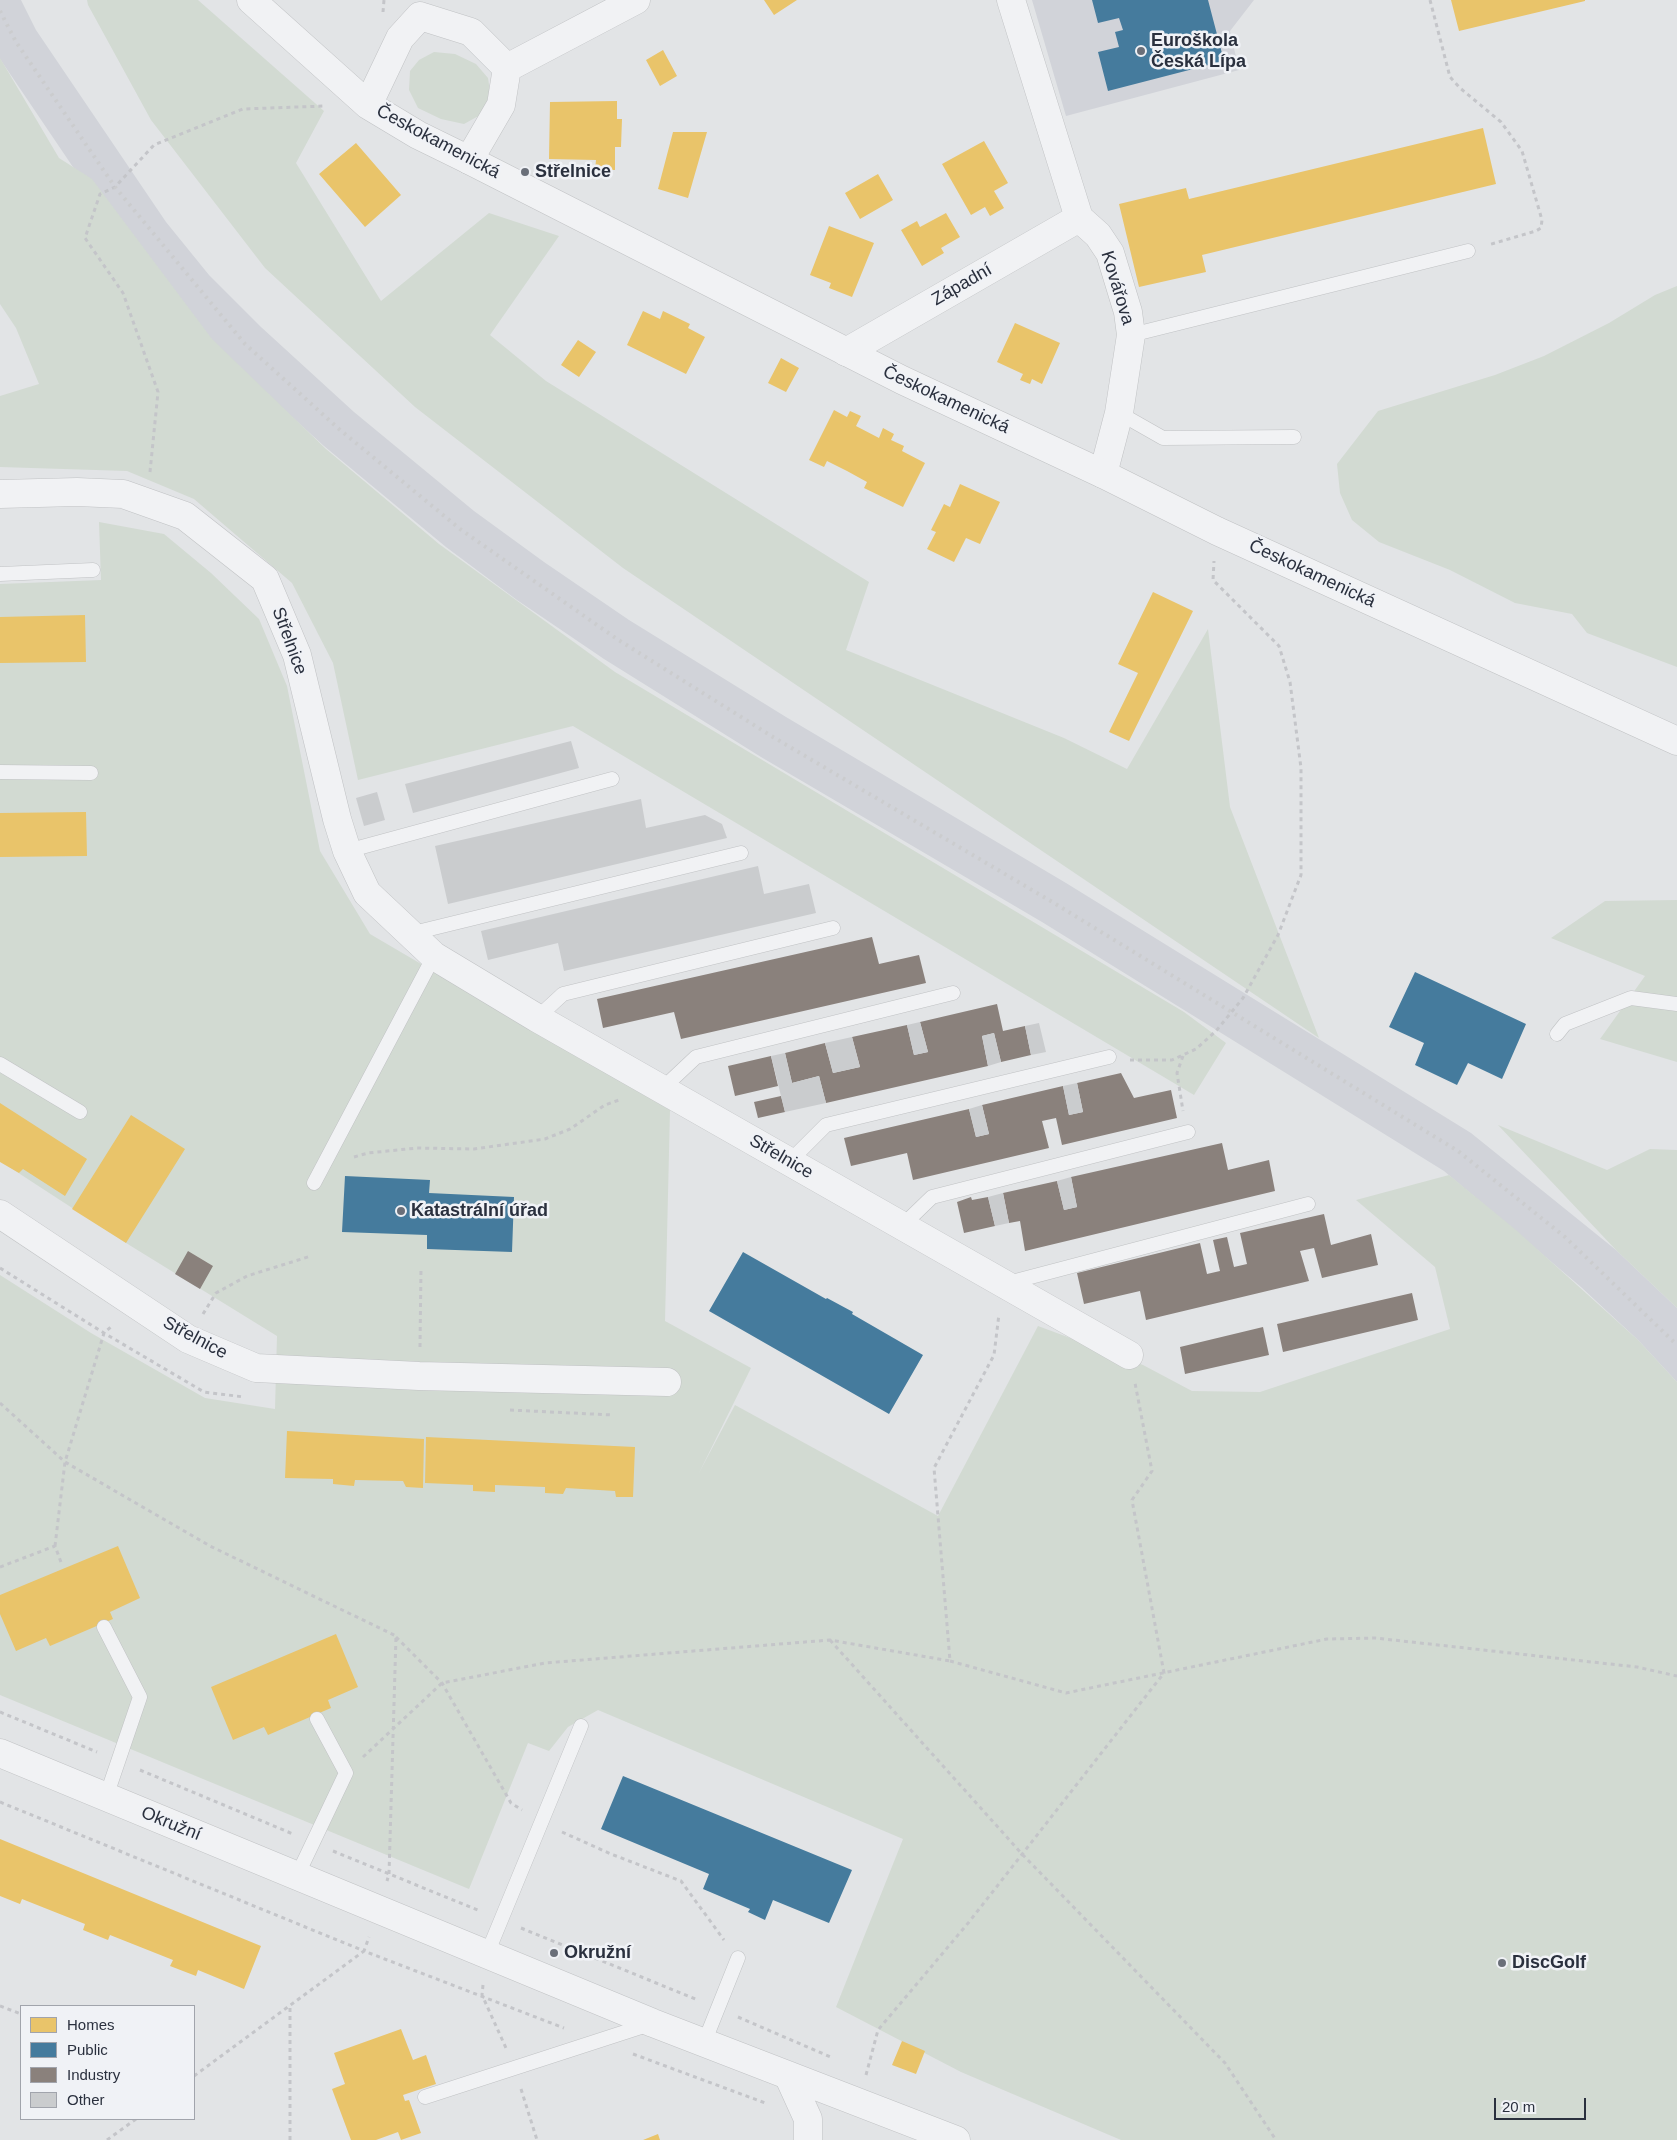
<!DOCTYPE html>
<meta charset="utf-8">
<style>
body{margin:0}
#map{position:relative;width:1677px;height:2140px;overflow:hidden;background:#e2e4e6;font-family:Helvetica,sans-serif}
canvas{display:block}
.legend{position:absolute;left:20px;top:2005px;width:175px;height:115px;box-sizing:border-box;background:#f0f2f6;border:1px solid #a1a4ac;margin:0;padding:6px 9px;list-style:none;font-size:15px;color:#2a303e}
.legend li{display:flex;align-items:center;gap:10px;height:25px}
.legend b{width:25px;border:1px solid #a1a4ac}
.scale{position:absolute;left:1494px;top:2098px;width:92px;height:22px;box-sizing:border-box;border:2px solid #2a303e;border-top:0;padding-left:6px;font-size:15px;line-height:18px;white-space:nowrap;color:#2a303e;-webkit-text-stroke:4px #f0f2f6;paint-order:stroke}
</style>
<div id="map">
<canvas width="1677" height="2140"></canvas>
<ul class="legend">
<li><b style="height:14px;background:#e9c46a"></b>Homes</li>
<li><b style="height:14px;background:#457b9d"></b>Public</li>
<li><b style="height:14px;background:#8a817c"></b>Industry</li>
<li><b style="height:14px;background:#caccce"></b>Other</li>
</ul>
<div class="scale">20 m</div>
</div>
<script>
const g = document.querySelector('canvas').getContext('2d');
g.lineJoin = 'round';
function fillPath(path, color) { g.fillStyle = color; g.fill(path, 'evenodd'); }
const poly = rows => new Path2D(rows.map(r => 'M' + r).join(''));
function stroke(path, color, width, dash) { g.strokeStyle = color; g.lineWidth = width; g.lineCap = dash ? 'butt' : 'round'; g.setLineDash(dash || []); g.stroke(path); }
function label(font, color, halo, rows, align = 'center') {
  g.font = font + ' Helvetica,sans-serif'; g.lineWidth = 5; g.setLineDash([]); g.textBaseline = 'middle'; g.strokeStyle = halo; g.fillStyle = color; for (const [text, x, y, turn = 0] of rows) {
    g.save(); g.translate(x, y); g.rotate((+turn || 0) * Math.PI / 180); g.textAlign = isNaN(turn) ? turn : align; if (halo) g.strokeText(text, 0, 0); g.fillText(text, 0, 0); g.restore();
  }
}
const built = poly([
 [0,0,21,0,36,30,166,222,209,275,261,327,354,412,474,511,544,562,629,620,786,717,1066,883,1471,1133,1616,1250,1677,1308,1677,1382,1638,1340,1581,1287,1444,1171,1042,922,761,757,604,659,517,600,446,547,324,446,229,360,129,250,0,59],
 [1032,0,1254,0,1230,31,1239,70,1066,116]
]);
const green = poly([
 [87,0,198,0,324,111,296,163,381,301,489,213,559,236,490,335,546,381,869,582,846,650,1064,738,1127,769,1208,629,1230,807,1319,1038,623,568,415,407,265,268,151,120,88,5],
 [434,52,455,54,476,64,488,78,491,98,482,114,464,124,441,119,418,108,409,90,410,71,419,60],
 [0,58,59,158,92,179,212,339,326,449,439,544,615,672,1184,1012,1226,1043,1194,1095,573,726,358,780,333,663,292,583,194,499,127,471,0,467,0,396,39,384,16,328,0,304],
 [1677,286,1677,667,1587,633,1572,614,1515,603,1450,570,1379,542,1352,520,1340,493,1337,464,1378,411,1495,375,1544,356,1609,323,1655,295],
 [99,522,164,534,211,573,259,619,287,686,320,851,370,934,670,1110,665,1321,751,1368,699,1473,735,1405,938,1516,1038,1326,1143,1365,1192,1391,1260,1392,1450,1329,1435,1267,1356,1200,1449,1175,1516,1230,1638,1340,1677,1382,1677,2140,1121,2140,961,2072,836,2007,903,1839,598,1710,568,1727,549,1751,528,1743,469,1889,0,1695,0,1275,91,1333,205,1398,275,1409,277,1336,126,1243,0,1161,0,584,101,580],
 [1677,900,1677,1062,1600,1039,1645,976,1551,938,1605,901],
 [1498,1125,1607,1170,1650,1149,1677,1150,1677,1308,1616,1250]
]);
const homes = poly([
 [764,0,797,0,774,15],
 [1451,0,1585,0,1585,1,1459,31],
 [663,50,677,76,660,86,646,60],
 [617,101,617,119,622,119,621,147,615,147,615,170,595,170,596,160,549,159,550,102],
 [1483,128,1496,184,1202,255,1206,272,1139,287,1119,204,1186,188,1189,199],
 [673,132,707,132,688,198,658,189],
 [984,141,1008,183,994,191,1004,208,990,216,985,207,971,215,942,164],
 [356,143,401,195,365,227,319,174],
 [878,174,893,200,860,219,845,193],
 [946,213,960,237,941,248,944,253,922,266,901,230,917,221,920,227],
 [829,226,874,243,852,297,829,288,831,283,810,275],
 [643,311,660,319,663,311,690,324,688,328,705,337,686,374,627,345],
 [1015,323,1060,343,1042,384,1032,379,1030,384,1020,380,1023,374,997,362],
 [578,340,596,352,579,377,561,365],
 [781,358,799,368,786,392,768,383],
 [834,410,847,417,850,411,861,416,856,426,879,438,883,428,894,434,891,440,904,446,902,451,925,463,903,507,864,488,867,482,847,471,827,461,824,467,809,460],
 [960,484,1000,502,980,544,966,538,954,562,927,549,936,532,931,530,944,504,950,507],
 [1153,592,1193,611,1129,741,1109,732,1138,673,1118,664],
 [85,615,86,662,0,663,0,617],
 [86,812,87,856,0,857,0,813],
 [0,1103,87,1159,65,1196,23,1169,19,1173,0,1162],
 [131,1115,185,1149,126,1243,72,1209],
 [287,1431,424,1439,423,1488,406,1487,403,1481,355,1480,354,1486,333,1484,333,1479,285,1478],
 [426,1437,635,1447,633,1497,616,1497,615,1491,566,1488,563,1494,545,1493,545,1487,495,1485,495,1492,473,1491,473,1485,425,1483],
 [118,1546,140,1598,110,1612,113,1619,50,1646,46,1638,16,1651,0,1614,0,1595],
 [336,1634,358,1687,328,1700,331,1708,268,1735,264,1727,233,1740,211,1687],
 [0,1839,261,1946,244,1989,198,1970,196,1976,170,1966,173,1960,110,1935,108,1940,83,1930,85,1924,22,1899,20,1904,0,1896],
 [401,2029,413,2060,426,2055,436,2084,403,2095,405,2101,409,2100,421,2133,401,2140,398,2132,376,2140,351,2140,332,2089,345,2084,334,2053],
 [902,2041,925,2051,916,2074,892,2065],
 [658,2134,660,2140,643,2140]
]);
const public = poly([
 [1092,0,1208,0,1224,61,1108,91,1098,52,1119,47,1115,32,1123,30,1119,18,1098,23],
 [1415,972,1526,1024,1502,1079,1468,1063,1457,1085,1415,1065,1424,1043,1389,1027],
 [345,1176,430,1180,429,1193,514,1197,512,1252,427,1249,427,1235,342,1232],
 [743,1252,826,1299,827,1298,853,1312,852,1314,923,1355,889,1414,709,1311],
 [623,1776,852,1870,829,1923,773,1900,765,1920,748,1912,750,1909,703,1889,709,1874,601,1829]
]);
const industry = poly([
 [872,937,879,964,919,955,926,983,681,1039,674,1012,603,1028,597,999],
 [997,1004,1003,1031,1025,1026,1031,1055,1001,1062,994,1033,982,1036,988,1066,826,1103,819,1076,792,1083,785,1053,825,1043,833,1073,860,1067,852,1037,907,1025,914,1055,928,1052,920,1022],
 [771,1056,778,1086,735,1096,728,1066],
 [1121,1073,1134,1098,1171,1090,1177,1118,1062,1145,1056,1118,1042,1121,1049,1148,913,1180,907,1153,851,1166,844,1138,969,1109,976,1137,989,1134,982,1105,1063,1086,1069,1115,1083,1112,1077,1083],
 [781,1096,785,1112,758,1118,754,1102],
 [1222,1143,1228,1170,1269,1160,1275,1191,1025,1251,1020,1221,1009,1223,1003,1193,1057,1181,1064,1210,1077,1207,1071,1177],
 [971,1197,972,1200,988,1197,995,1226,964,1233,957,1202],
 [1324,1214,1331,1245,1371,1234,1378,1265,1322,1278,1314,1248,1300,1251,1309,1281,1146,1320,1140,1291,1084,1304,1077,1273,1200,1243,1207,1274,1220,1271,1213,1240,1227,1237,1234,1267,1247,1264,1240,1233],
 [188,1251,213,1266,200,1289,175,1274],
 [1412,1293,1418,1320,1283,1352,1277,1324],
 [1263,1327,1269,1355,1185,1374,1180,1347]
]);
const building = poly([
 [571,741,579,768,413,813,405,784],
 [377,792,385,820,364,826,356,798],
 [641,799,646,828,705,815,722,824,727,838,448,904,435,846],
 [758,866,764,894,809,884,816,913,564,971,558,943,488,960,481,931],
 [920,1022,928,1052,914,1055,907,1025],
 [1039,1023,1046,1052,1031,1055,1025,1026],
 [994,1033,1001,1062,988,1066,982,1036],
 [852,1037,860,1067,833,1073,825,1043],
 [785,1053,792,1083,819,1076,826,1103,785,1112,771,1056],
 [1077,1083,1083,1112,1069,1115,1063,1086],
 [982,1105,989,1134,976,1137,969,1109],
 [1071,1177,1077,1207,1064,1210,1057,1181],
 [1003,1193,1009,1223,995,1226,988,1197]
]);
const path = poly([
 [1430,0,1450,77,1460,88,1501,122,1522,151,1542,220,1541,228,1536,231,1488,245],
 [383,12,384,0],
 [150,472,158,392,123,293,85,238,100,194,115,187,154,145,243,109,325,106],
 [1183,1056,1177,1073,1183,1111],
 [1130,1060,1172,1060,1196,1049,1216,1031,1243,998,1278,935,1301,875,1301,768,1290,682,1279,646,1213,580,1214,561],
 [354,1157,368,1153,417,1148,474,1149,545,1139,570,1129,605,1105,619,1100],
 [0,1268,104,1333,204,1392,244,1397],
 [203,1314,216,1293,247,1276,311,1256],
 [420,1347,421,1268],
 [0,1403,65,1462,210,1546,396,1636,389,1874,387,1881],
 [510,1410,613,1415],
 [55,1546,65,1462,104,1333,113,1325],
 [0,1567,55,1546,62,1565],
 [396,1637,442,1683,511,1803,522,1810],
 [830,1640,1022,1854,1225,2063,1276,2140],
 [950,1661,1066,1693,1327,1639,1375,1638,1637,1667,1677,1676],
 [0,1712,97,1752],
 [363,1757,442,1683,545,1663,830,1640,950,1661,934,1468,994,1355,999,1314],
 [140,1770,293,1834],
 [0,1802,364,1951,369,1937],
 [562,1832,611,1854,681,1881,724,1940],
 [333,1851,480,1911],
 [521,1928,698,2000],
 [483,1985,482,1995,506,2048],
 [0,2006,21,2014],
 [738,2017,833,2058],
 [633,2054,768,2104],
 [866,2075,878,2030,969,1922,1164,1673,1132,1500,1152,1471,1135,1383],
 [194,2076,364,1951,564,2028],
 [521,2089,537,2140],
 [107,2140,136,2119],
 [290,2140,290,2006]
]);
const service = poly([
 [1131,335,1468,251],
 [1119,413,1163,438,1294,437],
 [0,574,93,570],
 [0,772,91,773],
 [347,851,612,779],
 [409,934,741,853],
 [537,1018,563,994,833,928],
 [1557,1034,1565,1024,1631,998,1677,1004],
 [0,1064,80,1112],
 [662,1089,696,1057,953,993],
 [789,1162,826,1125,1109,1057],
 [314,1183,434,956],
 [902,1226,932,1197,1188,1132],
 [1004,1284,1308,1204],
 [104,1627,140,1697,106,1797],
 [297,1876,346,1773,317,1719],
 [487,1954,581,1726],
 [704,2043,738,1958],
 [425,2097,650,2024]
]);
const minor = poly([
 [251,0,368,105,418,135,469,160,501,105,507,68],
 [1011,0,1079,218,1098,235,1110,253,1128,312,1131,335,1119,413,1103,474],
 [420,16,471,32,507,68],
 [507,68,636,0],
 [368,105,400,38,420,16],
 [846,352,1079,218],
 [0,494,77,492,123,494,185,516,265,579,297,655,337,819,347,851,367,893,434,956,537,1018,1129,1355],
 [0,1214,188,1339,256,1368,419,1376,667,1382],
 [0,1753,653,2023,956,2140],
 [788,2075,808,2119,808,2140]
]);
const tertiary = poly([
 [469,160,902,380,1103,474,1217,531,1677,741]
]);
const rail = poly([
 [0,11,16,42,115,187,245,344,339,429,460,529,617,639,773,737,1054,903,1458,1151,1565,1237,1677,1345]
]);
const markers = [
 [1141,51,5,"#6a6f79"],
 [525,172,5,"#6a6f79"],
 [401,1211,5,"#6a6f79"],
 [554,1953,5,"#6a6f79"],
 [1502,1963,5,"#6a6f79"]
];
const poiNames = [
 ["Euroškola",1151,41],
 ["Česká Lípa",1151,62],
 ["Střelnice",535,172],
 ["Katastrální úřad",411,1211],
 ["Okružní",564,1953],
 ["DiscGolf",1512,1963]
];
const streetNames = [
 ["Českokamenická",438,142,28],
 ["Západní",962,285,-30],
 ["Kovářova",1117,288,73],
 ["Českokamenická",946,400,25],
 ["Českokamenická",1312,574,25],
 ["Střelnice",289,641,70],
 ["Střelnice",781,1157,30],
 ["Střelnice",195,1338,28],
 ["Okružní",171,1824,22]
];
fillPath(built, '#d1d3d9');
fillPath(green, '#d2dad2');
fillPath(homes, '#e9c46a');
fillPath(public, '#457b9d');
fillPath(industry, '#8a817c');
fillPath(building, '#caccce');
stroke(service, '#c0c2c4', 15);
stroke(minor, '#c0c2c4', 29);
stroke(tertiary, '#c0c2c4', 29);
stroke(path, '#c4c5c9', 3, [4, 4]);
stroke(service, '#f1f2f4', 14);
stroke(minor, '#f1f2f4', 28);
stroke(tertiary, '#f1f2f4', 28);
stroke(rail, '#cbccce', 4, [2.5, 5]);
for (const [x, y, r, color] of markers) { const dot = new Path2D(); dot.arc(x, y, r, 0, 2 * Math.PI); g.fillStyle = color; g.fill(dot); stroke(dot, '#f0f2f6', 2); }
label('bold 18px', '#2a303e', '#f0f2f6', poiNames, 'left');
label('18px', '#2a303e', '#f0f2f6', streetNames);
</script>
